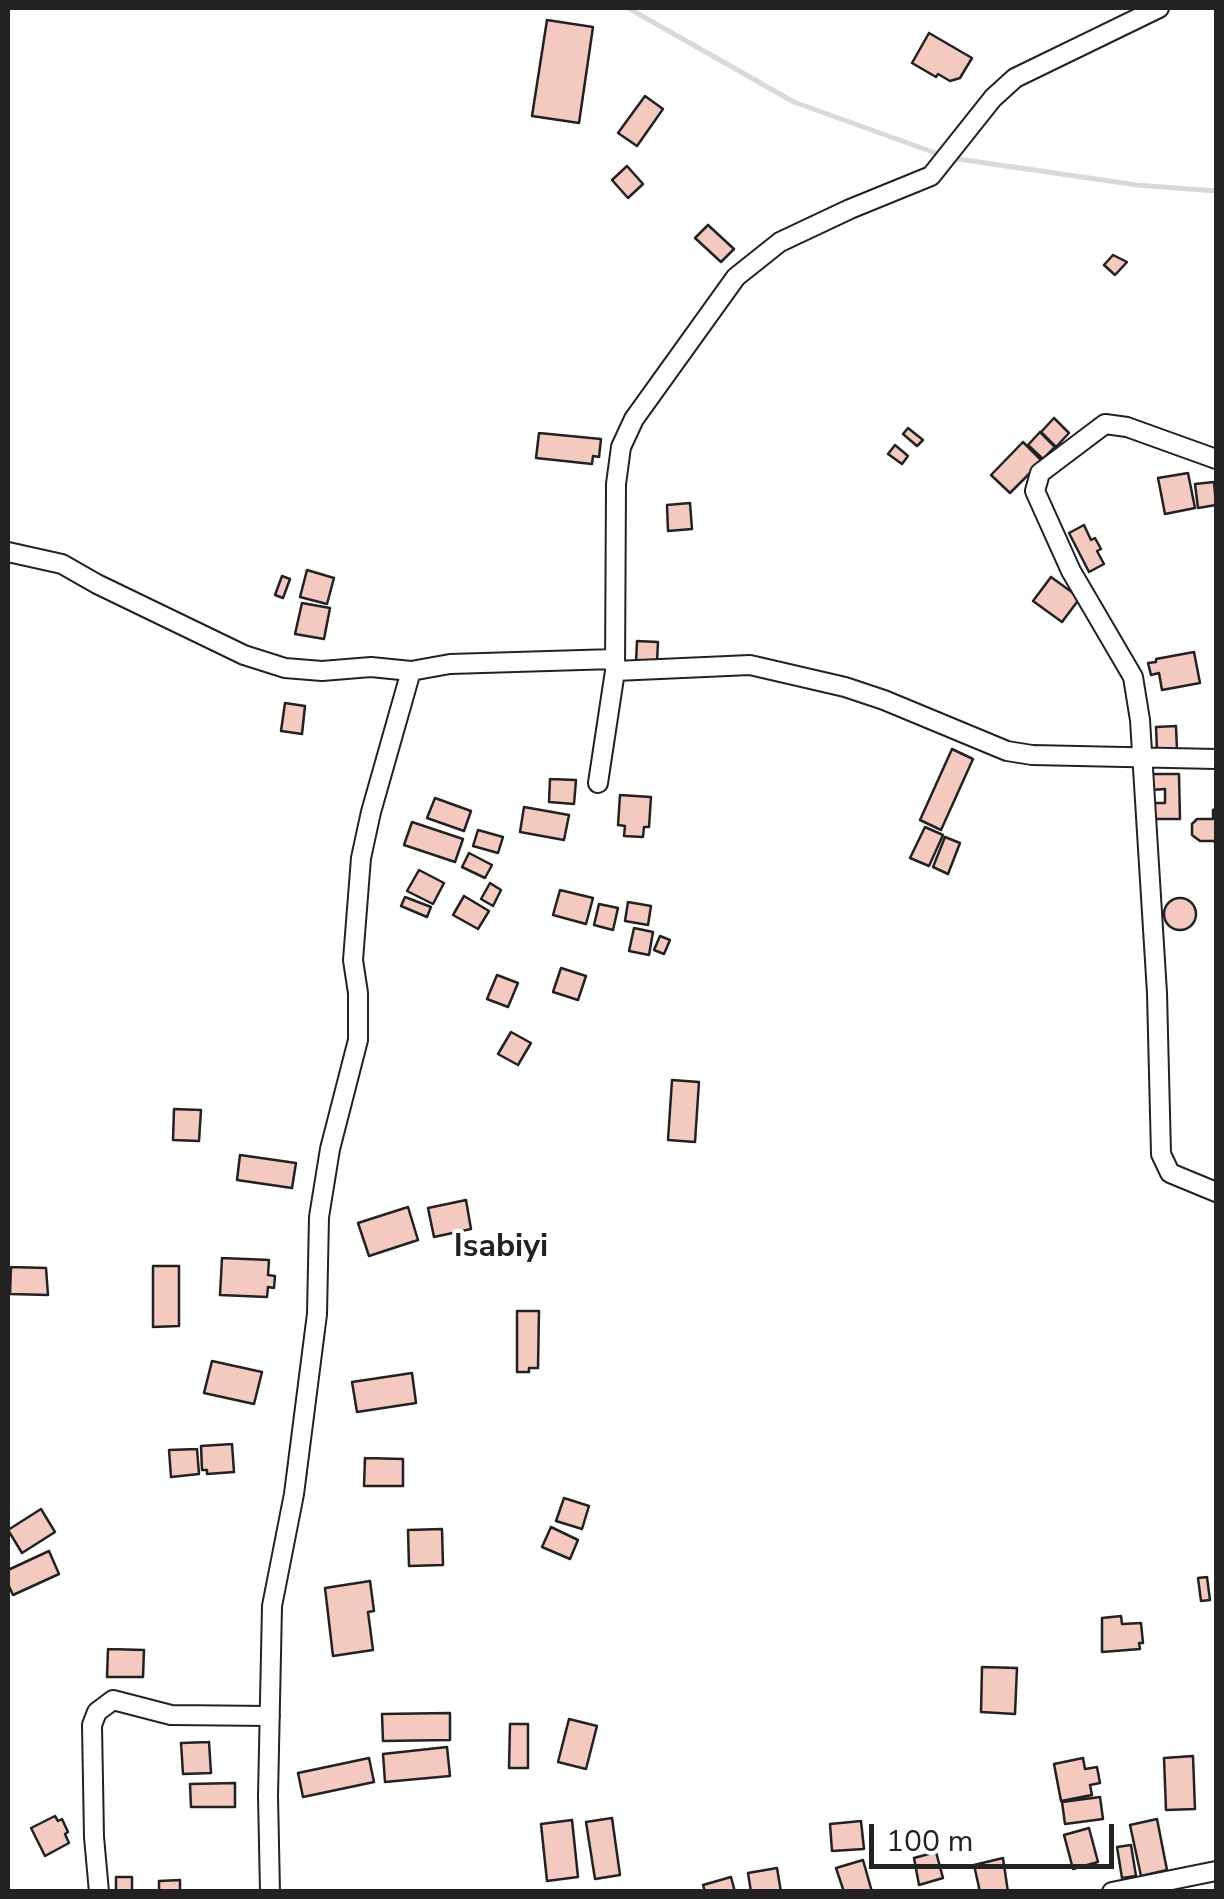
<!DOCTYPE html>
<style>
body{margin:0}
#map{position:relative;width:1224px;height:1899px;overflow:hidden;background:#fff;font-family:"Nunito Sans",sans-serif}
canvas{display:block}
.frame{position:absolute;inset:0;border:10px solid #222;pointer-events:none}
.scale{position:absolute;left:869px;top:1824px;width:245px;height:45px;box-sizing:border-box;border:5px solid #222;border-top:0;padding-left:12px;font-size:30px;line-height:35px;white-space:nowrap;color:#222;-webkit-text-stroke:8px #fff;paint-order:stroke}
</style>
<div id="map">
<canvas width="1224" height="1899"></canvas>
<div class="frame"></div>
<div class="scale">100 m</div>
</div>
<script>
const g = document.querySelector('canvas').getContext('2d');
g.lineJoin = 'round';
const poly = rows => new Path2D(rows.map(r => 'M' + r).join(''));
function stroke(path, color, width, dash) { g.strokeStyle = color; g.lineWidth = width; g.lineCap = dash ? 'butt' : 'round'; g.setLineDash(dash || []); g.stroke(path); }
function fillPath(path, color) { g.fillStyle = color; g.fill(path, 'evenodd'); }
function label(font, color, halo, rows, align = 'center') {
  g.font = font + ' "Nunito Sans",sans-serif'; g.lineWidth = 8; g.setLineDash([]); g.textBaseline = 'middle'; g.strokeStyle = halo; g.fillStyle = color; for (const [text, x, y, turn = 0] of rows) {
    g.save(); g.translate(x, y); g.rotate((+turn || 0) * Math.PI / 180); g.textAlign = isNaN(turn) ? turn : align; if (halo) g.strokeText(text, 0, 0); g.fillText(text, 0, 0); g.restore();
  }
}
const stream = poly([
 [628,8,794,102,941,155],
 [951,158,1137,185,1216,191]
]);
const building = poly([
 [547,20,593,27,579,123,532,116,547,20],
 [929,33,972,58,960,78,950,81,938,74,936,77,912,63,929,33],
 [645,96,663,109,637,146,618,133,645,96],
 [627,166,643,184,628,198,612,180,627,166],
 [708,225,734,249,721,262,695,238,708,225],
 [1113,255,1127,262,1115,275,1104,265,1113,255],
 [1054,418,1069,433,1056,447,1041,432,1054,418],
 [908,428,923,440,917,446,903,434,908,428],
 [1040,432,1055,447,1043,459,1028,445,1040,432],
 [539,433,601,439,599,457,593,456,592,464,536,458,539,433],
 [1023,442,1042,461,1010,493,991,475,1023,442],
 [895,445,908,456,902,464,888,454,895,445],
 [1188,473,1195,508,1165,514,1158,478,1188,473],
 [1214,482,1216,505,1198,508,1195,484,1214,482],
 [690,503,692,529,668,531,667,505,690,503],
 [1084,525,1091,540,1095,538,1101,549,1097,551,1104,564,1089,572,1069,533,1084,525],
 [307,570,334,578,327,604,300,597,307,570],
 [282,576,290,579,283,598,275,595,282,576],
 [1051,577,1080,598,1062,622,1033,601,1051,577],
 [302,603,330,608,324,639,295,634,302,603],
 [637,641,658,642,657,662,636,662,637,641],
 [1194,652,1200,683,1162,690,1159,673,1151,675,1148,663,1156,662,1156,659,1194,652],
 [285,703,305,706,302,734,281,731,285,703],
 [1176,726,1177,750,1157,751,1156,727,1176,726],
 [952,749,973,759,941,830,920,820,952,749],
 [1151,774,1179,774,1180,819,1152,819,1152,803,1165,803,1165,789,1151,790,1151,774],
 [550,779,576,780,574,804,549,802,550,779],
 [620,795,651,797,649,827,644,827,643,837,624,836,625,826,618,825,620,795],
 [435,798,471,811,464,831,427,818,435,798],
 [524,807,569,815,564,840,520,832,524,807],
 [1216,809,1216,845,1214,841,1200,841,1192,835,1192,824,1197,819,1213,819,1213,810,1216,809],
 [412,822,463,839,455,862,404,845,412,822],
 [925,827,943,835,929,866,910,858,925,827],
 [478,830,503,837,498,853,473,846,478,830],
 [945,837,960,843,948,874,933,867,945,837],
 [469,853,492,865,485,878,462,867,469,853],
 [419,870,444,883,433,904,407,891,419,870],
 [490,883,501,890,493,906,481,899,490,883],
 [560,890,593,898,586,924,553,915,560,890],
 [464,896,489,911,478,929,453,915,464,896],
 [405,897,431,907,427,917,401,906,405,897],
 '1164 914a16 16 0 1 1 32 0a16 16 0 1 1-32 0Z',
 [628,902,651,906,648,925,625,921,628,902],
 [599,904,618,908,613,930,594,925,599,904],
 [634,928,653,932,649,955,629,951,634,928],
 [660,936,670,940,664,954,654,950,660,936],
 [561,968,586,976,578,1000,553,992,561,968],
 [497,975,518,983,508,1007,487,999,497,975],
 [511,1032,531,1043,518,1065,498,1054,511,1032],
 [672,1080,699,1082,695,1142,668,1140,672,1080],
 [174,1109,201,1110,199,1141,173,1140,174,1109],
 [240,1155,296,1163,292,1188,237,1180,240,1155],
 [466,1200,471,1229,434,1237,428,1208,466,1200],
 [408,1207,418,1240,369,1256,358,1223,408,1207],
 [222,1258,269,1260,268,1275,275,1276,274,1288,268,1287,267,1297,220,1295,222,1258],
 [153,1266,179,1266,179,1326,153,1327,153,1266],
 [11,1267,46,1268,48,1295,10,1294,11,1267],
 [517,1311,539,1311,538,1368,529,1368,529,1372,517,1372,517,1311],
 [212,1361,262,1372,254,1404,204,1393,212,1361],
 [412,1373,416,1403,357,1412,352,1382,412,1373],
 [232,1444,234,1472,207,1474,207,1470,202,1470,201,1446,232,1444],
 [197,1449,199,1474,171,1477,169,1450,197,1449],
 [365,1458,403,1459,403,1486,364,1486,365,1458],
 [564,1498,589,1506,582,1529,556,1521,564,1498],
 [41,1509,55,1532,22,1553,8,1530,41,1509],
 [551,1527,578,1540,570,1559,542,1547,551,1527],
 [442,1529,443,1565,409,1566,408,1530,442,1529],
 [49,1551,59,1574,13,1595,8,1584,8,1570,49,1551],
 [1207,1577,1210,1600,1201,1601,1198,1578,1207,1577],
 [370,1581,374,1611,368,1612,373,1650,333,1656,325,1588,370,1581],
 [1121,1616,1122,1624,1141,1623,1143,1643,1139,1643,1140,1649,1102,1652,1102,1618,1121,1616],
 [108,1649,144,1650,143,1677,107,1677,108,1649],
 [982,1667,1017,1668,1015,1714,981,1712,982,1667],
 [450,1713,450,1740,383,1741,382,1714,450,1713],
 [569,1719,597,1726,586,1769,558,1762,569,1719],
 [510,1724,528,1724,528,1768,509,1768,510,1724],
 [209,1742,211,1773,183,1774,181,1743,209,1742],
 [447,1747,450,1776,385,1782,383,1754,447,1747],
 [1193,1756,1195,1809,1166,1810,1164,1758,1193,1756],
 [369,1758,374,1782,303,1797,298,1773,369,1758],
 [1083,1758,1085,1769,1097,1767,1100,1783,1090,1785,1092,1795,1061,1801,1054,1764,1083,1758],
 [235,1783,235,1807,191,1807,190,1784,235,1783],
 [1100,1797,1103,1819,1065,1824,1062,1802,1100,1797],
 [55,1816,58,1821,62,1819,68,1832,65,1834,69,1843,45,1856,31,1828,55,1816],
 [612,1818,620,1875,595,1879,586,1822,612,1818],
 [1157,1819,1167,1870,1141,1876,1130,1825,1157,1819],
 [572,1820,578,1877,547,1881,541,1824,572,1820],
 [861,1821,864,1849,832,1851,830,1824,861,1821],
 [1089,1828,1098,1862,1073,1869,1064,1835,1089,1828],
 [1131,1845,1136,1876,1122,1878,1117,1847,1131,1845],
 [936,1852,943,1878,919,1885,914,1858,936,1852],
 [1003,1858,1008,1892,980,1892,974,1865,1003,1858],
 [863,1860,872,1892,844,1892,836,1868,863,1860],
 [777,1868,781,1892,751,1892,748,1873,777,1868],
 [116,1877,132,1877,132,1892,116,1892,116,1877],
 [731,1877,735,1892,705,1892,703,1885,731,1877],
 [180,1880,180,1892,159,1892,159,1881,180,1880]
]);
const minor = poly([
 [1216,459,1127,427,1105,424,1040,473,1035,491,1071,571,1133,677,1140,720,1157,993,1161,1154,1170,1173,1216,1192],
 [8,552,62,564,97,584,244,655,285,668,322,671,371,667,411,671],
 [615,671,750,665,845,687,884,700,1007,751,1032,755,1216,759],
 [598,783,615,671,616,484,621,447,634,419,736,277,780,242,850,209,931,176,993,98,1015,78,1159,8],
 [99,1892,94,1837,92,1725,97,1712,113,1700,171,1715,270,1716],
 [270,1892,268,1796,272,1606,294,1494,317,1314,319,1217,330,1149,358,1040,358,993,353,960,361,858,371,812,411,671,450,664,614,659],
 [1112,1892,1216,1871]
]);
const quarterNames = [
 ["Isabiyi",501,1248]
];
stroke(stream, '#d9d9d9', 5);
fillPath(building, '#f3c9c0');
stroke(building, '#222', 2.5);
stroke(minor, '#222', 22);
stroke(minor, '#fff', 18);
label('bold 32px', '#222', '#fff', quarterNames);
</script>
